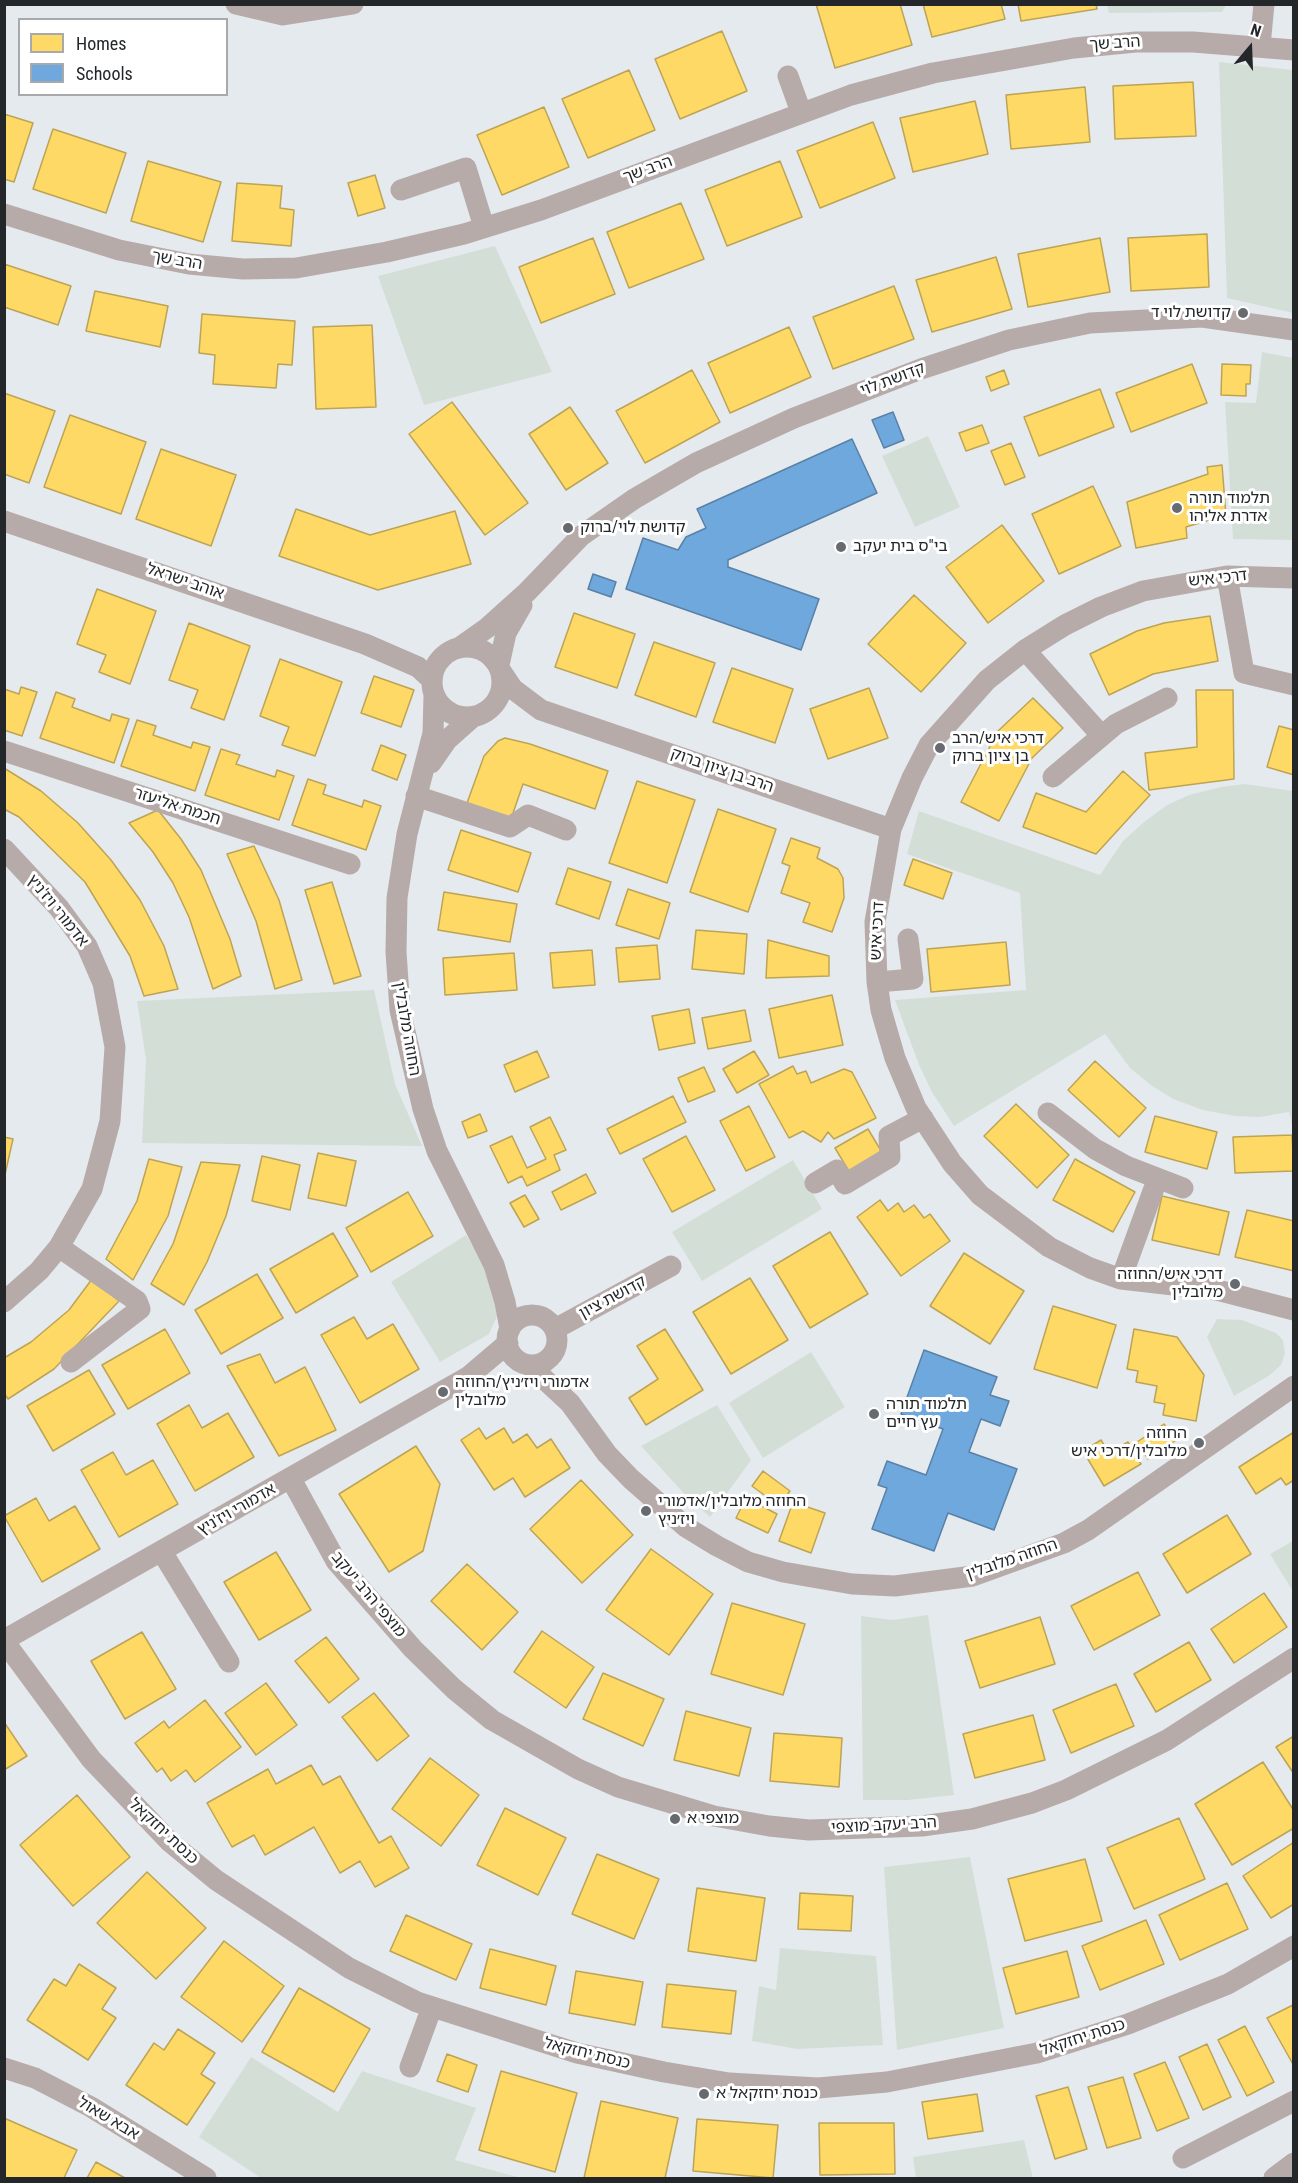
<!DOCTYPE html>
<meta charset="utf-8">
<style>
body{margin:0}
#map{position:relative;width:1298px;height:2183px;overflow:hidden;background:#e5eaef;font-family:"Roboto Condensed",sans-serif}
canvas{display:block}
.frame{position:absolute;inset:0;border:6px solid #23272a;pointer-events:none}
.legend{position:absolute;left:18px;top:18px;width:210px;height:78px;box-sizing:border-box;background:#fff;border:2px solid #a7a9aa;margin:0;padding:8px 10px;list-style:none;font-size:18px;color:#23272a}
.legend li{display:flex;align-items:center;gap:12px;height:30px}
.legend b{width:30px;border:2px solid #a7a9aa}
.north{position:absolute;left:1220px;top:18px;width:60px;height:60px;-webkit-text-stroke:4px #fff;paint-order:stroke;rotate:19deg;font-size:16px;font-weight:700;line-height:24px;text-align:center;color:#23272a}
.north::after{content:'';display:block;margin:auto;width:21px;height:27px;background:#23272a;clip-path:polygon(50% 0,100% 100%,50% 72%,0 100%)}
</style>
<div id="map">
<canvas width="1298" height="2183"></canvas>
<div class="frame"></div>
<ul class="legend">
<li><b style="height:16px;background:#ffd966"></b>Homes</li>
<li><b style="height:16px;background:#6fa8dc"></b>Schools</li>
</ul>
<div class="north">N</div>
</div>
<script>
const g = document.querySelector('canvas').getContext('2d');
g.lineJoin = 'round';
function fillPath(path, color) { g.fillStyle = color; g.fill(path, 'evenodd'); }
const poly = rows => new Path2D(rows.map(r => 'M' + r).join(''));
function stroke(path, color, width, dash) { g.strokeStyle = color; g.lineWidth = width; g.lineCap = dash ? 'butt' : 'round'; g.setLineDash(dash || []); g.stroke(path); }
function label(font, color, halo, rows, align = 'center') {
  g.font = font + ' "Roboto Condensed","Noto Sans Hebrew",sans-serif'; g.lineWidth = 6; g.setLineDash([]); g.textBaseline = 'middle'; g.strokeStyle = halo; g.fillStyle = color; for (const [text, x, y, turn = 0] of rows) {
    g.save(); g.translate(x, y); g.rotate((+turn || 0) * Math.PI / 180); g.textAlign = isNaN(turn) ? turn : align; if (halo) g.strokeText(text, 0, 0); g.fillText(text, 0, 0); g.restore();
  }
}
const green = poly([
 [1107,5,1107,4,1226,5,1222,12,1109,13],
 [1219,62,1293,70,1293,313,1227,298],
 [495,246,552,372,424,405,378,276],
 [1262,352,1293,358,1293,540,1233,539,1225,402,1256,403],
 [928,436,960,507,915,527,882,456],
 [1245,784,1293,791,1293,1129,1289,1112,1260,1117,1235,1116,1203,1110,1173,1099,1152,1086,1130,1068,1105,1034,954,1126,932,1092,919,1065,895,1000,1026,990,1020,893,907,854,919,811,1100,875,1123,841,1144,822,1167,805,1189,795,1221,787],
 [374,990,395,1084,422,1146,142,1143,146,1060,137,1001],
 [793,1160,822,1209,702,1281,672,1232],
 [466,1235,496,1285,497,1316,489,1334,440,1362,391,1282],
 [1217,1319,1242,1320,1276,1333,1283,1340,1285,1353,1281,1365,1270,1375,1234,1396,1207,1337],
 [811,1352,845,1407,763,1458,729,1403],
 [717,1405,751,1460,710,1517,688,1498,641,1446],
 [1293,1541,1294,1589,1292,1590,1270,1554],
 [928,1615,954,1795,908,1800,863,1800,861,1616,893,1620],
 [970,1857,1004,2028,897,2050,884,1867],
 [780,1948,876,1956,883,2045,797,2049,752,2041,759,1986,776,1990],
 [251,2057,338,2112,362,2071,476,2108,455,2160,521,2178,261,2178,199,2137],
 [1024,2140,1033,2178,916,2178,913,2157]
]);
const homes = poly([
 [816,4,900,4,912,45,835,68,816,4],
 [923,4,1001,4,1005,19,932,37,923,4],
 [1018,4,1096,4,1097,9,1021,21,1018,4],
 [722,31,747,91,680,119,655,59,722,31],
 [629,70,655,130,588,158,562,99,629,70],
 [1193,82,1196,136,1115,139,1113,86,1193,82],
 [1085,87,1090,142,1011,149,1006,95,1085,87],
 [975,101,988,154,913,172,900,118,975,101],
 [544,107,569,167,502,195,477,135,544,107],
 [4,114,33,123,14,182,4,179,4,114],
 [873,122,895,178,820,208,797,151,873,122],
 [53,129,126,153,106,213,33,189,53,129],
 [148,161,221,182,203,242,131,221,148,161],
 [780,161,802,217,727,246,705,190,780,161],
 [375,175,385,208,358,216,348,183,375,175],
 [237,183,282,186,280,208,294,210,291,246,232,241,237,183],
 [681,203,704,259,629,288,607,232,681,203],
 [1207,234,1209,287,1131,291,1128,238,1207,234],
 [593,238,615,294,541,323,519,267,593,238],
 [1100,238,1110,292,1028,307,1018,254,1100,238],
 [996,257,1012,309,932,332,916,280,996,257],
 [4,264,71,286,58,325,4,307,4,264],
 [894,286,914,339,833,369,813,317,894,286],
 [95,291,168,306,160,347,86,331,95,291],
 [202,314,295,321,292,365,278,364,276,388,213,384,215,355,199,353,202,314],
 [372,325,376,407,316,409,313,327,372,325],
 [789,327,811,377,730,413,708,363,789,327],
 [1192,364,1207,403,1131,432,1116,393,1192,364],
 [1222,364,1251,365,1250,384,1246,384,1246,396,1221,395,1222,364],
 [692,370,720,422,645,463,616,411,692,370],
 [1004,370,1009,384,991,391,986,377,1004,370],
 [1100,389,1114,427,1039,456,1024,417,1100,389],
 [4,393,55,411,29,483,4,474,4,393],
 [452,402,528,503,485,535,409,434,452,402],
 [570,407,608,463,566,490,529,434,570,407],
 [70,415,146,442,121,514,44,487,70,415],
 [982,425,989,443,966,451,959,433,982,425],
 [1011,443,1025,477,1005,485,991,451,1011,443],
 [161,449,236,475,211,546,136,519,161,449],
 [1222,465,1226,515,1186,527,1187,538,1136,548,1127,502,1208,474,1207,467,1222,465],
 [1093,486,1121,546,1059,574,1032,514,1093,486],
 [296,509,370,535,455,511,471,564,378,590,279,556,296,509],
 [1002,525,1044,581,988,623,946,567,1002,525],
 [97,589,156,611,130,684,99,672,106,655,77,644,97,589],
 [914,595,966,643,921,692,868,644,914,595],
 [574,613,635,634,617,688,555,667,574,613],
 [1210,616,1218,661,1153,674,1109,695,1090,654,1137,631,1164,623,1210,616],
 [189,623,250,646,224,720,191,708,198,690,169,680,189,623],
 [654,642,715,663,696,717,635,695,654,642],
 [280,659,342,682,315,756,282,745,289,727,260,716,280,659],
 [732,668,793,689,775,743,713,722,732,668],
 [374,676,414,690,401,727,361,713,374,676],
 [21,687,37,692,22,736,4,730,4,689,19,694,21,687],
 [869,688,888,738,828,759,810,709,869,688],
 [1196,690,1233,690,1234,779,1149,790,1145,753,1197,747,1196,690],
 [56,692,75,699,72,707,110,721,112,714,129,719,114,763,40,738,56,692],
 [1033,698,1063,728,1032,758,999,821,961,802,998,731,1033,698],
 [137,720,156,726,153,735,191,748,193,742,210,747,195,791,121,766,137,720],
 [1279,726,1294,730,1294,775,1267,767,1279,726],
 [505,738,530,744,608,771,595,809,523,784,511,819,467,803,484,756,498,741,505,738],
 [381,745,406,755,397,780,372,770,381,745],
 [221,749,240,755,236,764,275,777,277,770,294,776,279,820,205,795,221,749],
 [4,768,41,791,78,823,111,860,140,900,164,946,178,989,144,996,130,956,85,882,19,817,4,809,4,768],
 [1123,771,1150,795,1096,854,1023,827,1036,793,1086,812,1123,771],
 [308,779,326,785,323,794,362,807,364,800,381,806,366,850,292,825,308,779],
 [637,781,695,800,667,883,609,863,637,781],
 [718,809,776,829,748,912,690,892,718,809],
 [158,810,181,839,201,870,230,939,241,976,213,989,189,917,173,883,153,852,129,823,158,810],
 [461,830,531,853,518,892,448,870,461,830],
 [791,838,820,848,817,858,838,869,843,878,844,898,832,932,803,922,810,903,781,893,790,866,782,863,791,838],
 [254,846,279,900,302,980,275,989,256,921,227,854,254,846],
 [913,859,952,873,943,899,904,885,913,859],
 [568,868,611,882,599,919,556,904,568,868],
 [332,882,361,976,334,984,305,890,332,882],
 [628,889,670,903,659,939,616,925,628,889],
 [444,892,517,904,510,942,438,930,444,892],
 [696,930,747,934,744,974,692,969,696,930],
 [768,940,829,956,829,976,766,978,768,940],
 [1006,942,1010,985,931,992,927,949,1006,942],
 [657,945,660,979,619,982,616,948,657,945],
 [592,950,595,985,553,988,550,953,592,950],
 [514,953,517,990,445,995,443,958,514,953],
 [832,995,843,1045,779,1058,769,1009,832,995],
 [689,1009,695,1043,659,1050,652,1016,689,1009],
 [745,1010,751,1041,708,1049,702,1018,745,1010],
 [537,1051,549,1077,515,1092,504,1065,537,1051],
 [754,1051,769,1075,737,1093,723,1069,754,1051],
 [1095,1061,1146,1108,1119,1137,1068,1090,1095,1061],
 [793,1066,797,1074,806,1071,811,1083,844,1069,852,1072,876,1118,834,1139,828,1132,821,1142,803,1131,789,1138,759,1084,793,1066],
 [704,1067,715,1091,688,1102,678,1078,704,1067],
 [673,1096,686,1122,620,1154,607,1129,673,1096],
 [1016,1104,1069,1155,1037,1188,984,1136,1016,1104],
 [749,1106,775,1157,746,1171,720,1121,749,1106],
 [480,1114,487,1131,468,1138,462,1122,480,1114],
 [1155,1116,1217,1132,1207,1169,1145,1152,1155,1116],
 [550,1117,566,1150,554,1155,560,1170,527,1186,522,1176,508,1183,490,1146,512,1136,527,1168,546,1159,530,1127,550,1117],
 [868,1129,883,1154,850,1173,835,1148,868,1129],
 [1292,1135,1294,1171,1235,1173,1233,1137,1292,1135],
 [686,1136,715,1190,672,1212,643,1159,686,1136],
 [4,1137,13,1139,4,1179,4,1137],
 [318,1153,356,1161,346,1206,308,1198,318,1153],
 [262,1156,300,1165,290,1210,252,1201,262,1156],
 [149,1159,182,1167,168,1216,133,1280,106,1259,137,1201,149,1159],
 [1075,1159,1135,1192,1113,1232,1053,1200,1075,1159],
 [201,1162,240,1165,226,1216,207,1262,184,1305,151,1284,173,1244,201,1162],
 [586,1174,596,1193,561,1210,552,1192,586,1174],
 [408,1192,433,1236,371,1272,346,1228,408,1192],
 [525,1195,539,1219,524,1227,510,1203,525,1195],
 [1162,1196,1229,1212,1219,1255,1152,1240,1162,1196],
 [880,1200,888,1211,898,1203,904,1212,914,1205,924,1218,930,1214,950,1241,901,1276,857,1217,880,1200],
 [1247,1210,1294,1221,1294,1271,1235,1257,1247,1210],
 [830,1232,868,1294,810,1328,773,1266,830,1232],
 [333,1233,358,1276,296,1313,270,1269,333,1233],
 [964,1253,1024,1291,990,1344,930,1306,964,1253],
 [257,1274,283,1318,221,1354,195,1310,257,1274],
 [750,1278,788,1340,731,1374,693,1312,750,1278],
 [92,1279,119,1301,54,1369,8,1399,4,1393,4,1358,31,1342,69,1310,92,1279],
 [1053,1306,1116,1325,1097,1388,1034,1369,1053,1306],
 [354,1317,367,1339,393,1324,419,1369,360,1403,321,1335,354,1317],
 [165,1329,190,1373,128,1409,102,1365,165,1329],
 [665,1329,703,1390,646,1425,629,1398,658,1379,637,1346,665,1329],
 [1134,1329,1177,1337,1204,1375,1196,1421,1163,1415,1165,1404,1154,1402,1157,1386,1136,1382,1138,1371,1127,1369,1134,1329],
 [260,1354,275,1383,305,1367,336,1430,279,1456,227,1366,260,1354],
 [89,1370,115,1414,53,1451,27,1406,89,1370],
 [189,1405,202,1428,228,1413,254,1457,195,1491,157,1424,189,1405],
 [1164,1424,1175,1441,1148,1459,1137,1442,1164,1424],
 [479,1428,486,1439,504,1428,513,1443,527,1434,537,1448,551,1439,570,1468,525,1497,513,1478,494,1490,461,1440,479,1428],
 [1294,1432,1294,1480,1286,1485,1281,1478,1256,1494,1239,1467,1294,1432],
 [1101,1440,1109,1453,1128,1442,1141,1464,1104,1486,1083,1451,1101,1440],
 [416,1446,440,1484,423,1551,389,1572,339,1494,416,1446],
 [113,1452,126,1475,153,1460,178,1504,119,1537,81,1470,113,1452],
 [763,1471,790,1491,779,1506,752,1486,763,1471],
 [581,1480,633,1535,582,1583,530,1529,581,1480],
 [36,1498,49,1521,75,1506,100,1549,42,1582,4,1516,36,1498],
 [746,1498,777,1514,768,1533,736,1518,746,1498],
 [793,1502,825,1513,811,1553,779,1541,793,1502],
 [1227,1515,1251,1554,1187,1593,1163,1554,1227,1515],
 [651,1549,713,1594,669,1655,606,1610,651,1549],
 [276,1552,311,1610,259,1640,224,1582,276,1552],
 [467,1564,518,1612,482,1650,431,1601,467,1564],
 [1138,1572,1160,1615,1094,1650,1071,1606,1138,1572],
 [1264,1593,1287,1627,1234,1663,1211,1629,1264,1593],
 [732,1603,805,1624,783,1695,711,1674,732,1603],
 [1040,1617,1055,1664,980,1688,965,1641,1040,1617],
 [542,1631,594,1667,566,1708,514,1672,542,1631],
 [142,1632,176,1689,125,1719,91,1661,142,1632],
 [326,1637,359,1679,329,1703,295,1661,326,1637],
 [1189,1642,1211,1680,1156,1712,1134,1674,1189,1642],
 [603,1673,664,1699,643,1746,583,1719,603,1673],
 [266,1683,297,1725,256,1755,225,1713,266,1683],
 [1116,1684,1134,1726,1071,1753,1053,1710,1116,1684],
 [374,1693,409,1736,377,1761,342,1717,374,1693],
 [205,1700,241,1747,195,1782,186,1770,171,1781,162,1768,157,1772,135,1743,164,1721,169,1728,205,1700],
 [686,1711,751,1728,739,1776,674,1760,686,1711],
 [1033,1715,1045,1760,975,1778,963,1734,1033,1715],
 [4,1722,27,1756,4,1770,4,1722],
 [774,1733,842,1738,839,1787,770,1781,774,1733],
 [1294,1736,1294,1774,1276,1747,1294,1736],
 [430,1758,479,1795,441,1846,392,1809,430,1758],
 [1263,1762,1294,1811,1294,1828,1232,1865,1195,1804,1263,1762],
 [311,1765,323,1785,340,1776,379,1843,391,1836,409,1868,375,1887,360,1861,340,1873,314,1827,265,1855,254,1835,232,1847,207,1803,268,1769,276,1784,311,1765],
 [77,1795,130,1857,73,1906,20,1845,77,1795],
 [505,1808,566,1838,538,1895,477,1865,505,1808],
 [1179,1818,1205,1879,1134,1909,1107,1848,1179,1818],
 [1294,1842,1294,1904,1271,1918,1243,1876,1294,1842],
 [597,1854,659,1879,634,1939,572,1914,597,1854],
 [1085,1859,1102,1921,1025,1941,1008,1879,1085,1859],
 [147,1872,206,1928,156,1979,97,1923,147,1872],
 [1227,1883,1248,1929,1180,1960,1159,1915,1227,1883],
 [697,1888,765,1898,756,1961,688,1951,697,1888],
 [800,1893,853,1896,851,1931,798,1929,800,1893],
 [406,1915,472,1944,456,1980,390,1951,406,1915],
 [1146,1920,1164,1964,1100,1990,1082,1946,1146,1920],
 [224,1941,284,1986,242,2042,181,1997,224,1941],
 [490,1949,556,1966,546,2005,480,1988,490,1949],
 [1067,1951,1079,1997,1016,2014,1003,1968,1067,1951],
 [79,1964,116,1988,102,2009,116,2018,88,2060,27,2020,54,1979,66,1986,79,1964],
 [576,1971,643,1982,635,2025,569,2013,576,1971],
 [667,1984,736,1991,731,2034,662,2027,667,1984],
 [299,1988,370,2029,334,2092,262,2052,299,1988],
 [1293,2005,1294,2005,1294,2066,1267,2018,1293,2005],
 [1245,2026,1274,2082,1247,2096,1218,2040,1245,2026],
 [178,2029,215,2053,201,2074,215,2083,187,2125,126,2085,154,2043,164,2050,178,2029],
 [1207,2044,1231,2097,1203,2110,1179,2057,1207,2044],
 [447,2054,477,2065,468,2092,437,2081,447,2054],
 [1165,2062,1189,2118,1157,2131,1134,2074,1165,2062],
 [501,2071,577,2093,555,2172,479,2150,501,2071],
 [1123,2077,1141,2138,1107,2148,1088,2087,1123,2077],
 [1068,2087,1087,2149,1055,2159,1036,2096,1068,2087],
 [977,2094,983,2131,928,2139,922,2102,977,2094],
 [601,2101,678,2118,665,2178,584,2178,601,2101],
 [4,2118,77,2150,64,2178,4,2178,4,2118],
 [697,2119,778,2125,773,2178,693,2171,697,2119],
 [819,2123,894,2123,895,2174,820,2175,819,2123],
 [96,2162,125,2178,87,2178,96,2162]
]);
const schools = poly([
 [893,412,904,440,884,448,872,420,893,412],
 [852,439,877,493,728,560,728,567,819,599,801,650,626,589,643,538,678,550,686,537,706,528,697,509,852,439],
 [593,574,616,582,611,597,588,589,593,574],
 [924,1350,997,1377,990,1395,1009,1401,1000,1426,981,1419,969,1452,1017,1469,994,1530,948,1513,934,1551,872,1529,887,1488,878,1485,887,1461,926,1475,943,1429,901,1414,924,1350]
]);
const minor = poly([
 [236,4,283,15,353,4],
 [1260,46,1264,4],
 [788,76,801,112],
 [401,190,466,168,484,227],
 [4,214,119,250,189,264,243,269,296,268,387,252,464,234,541,210,851,95,933,73,1074,48,1136,42,1193,42,1294,50],
 [4,521,365,644,418,667,431,679],
 [1227,576,1244,673,1294,685],
 [1294,578,1227,576,1143,591,1101,607,1065,625,1025,650,987,680,929,745,912,778,891,829,875,922,877,982,881,1010,895,1058,916,1108,952,1163,980,1195,1049,1247,1090,1268,1121,1279,1217,1290,1294,1310],
 '432 682a35 35 0 1 1 70 0a35 35 0 1 1-70 0Z',
 [460,647,487,628,527,592,581,536,634,499,696,463,794,418,921,369,1009,340,1090,323,1202,317,1294,330],
 [1025,650,1101,735],
 [499,665,506,633,522,605],
 [501,671,513,689,541,710,891,829],
 [434,695,433,733,407,834,397,898,396,952,400,1010,423,1109,437,1151,494,1265,505,1302,510,1329],
 [4,751,350,864],
 [431,763,447,740,474,716],
 [1053,777,1116,724,1167,698],
 [416,796,510,827,528,815,566,830],
 [4,849,59,908,87,946,103,983,115,1047,110,1121,92,1189,59,1247,39,1271,4,1302],
 [877,982,913,979,908,939],
 [1048,1113,1095,1149,1126,1166,1183,1188],
 [815,1183,837,1170,845,1184,890,1157,889,1136,923,1118],
 [59,1247,137,1301,140,1309,71,1362],
 [1121,1279,1157,1180],
 '507 1340a25 25 0 1 1 50 0a25 25 0 1 1-50 0Z',
 [555,1329,671,1266],
 [529,1365,570,1403,607,1454,631,1479,686,1527,717,1546,748,1562,783,1572,852,1584,895,1586,973,1576,1064,1543,1088,1530,1294,1386],
 [291,1479,336,1561,413,1649,454,1689,492,1720,578,1769,618,1787,714,1816,769,1826,809,1830,922,1826,972,1819,1032,1803,1066,1790,1167,1740,1294,1658],
 [162,1552,229,1662],
 [4,1640,468,1377,508,1343],
 [4,1641,91,1759,170,1842,216,1880,349,1968,417,2002,577,2053,664,2072,729,2083,818,2088,887,2082,1037,2053,1128,2024,1228,1984,1294,1946],
 [410,2067,432,2007],
 [4,2068,35,2078,91,2107,206,2178],
 [1183,2158,1294,2101],
 [1274,2178,1294,2163]
]);
const markers = [
 [1243,313,6,"#676b6f"],
 [1177,508,6,"#676b6f"],
 [568,528,6,"#676b6f"],
 [841,547,6,"#676b6f"],
 [940,748,6,"#676b6f"],
 [1235,1284,6,"#676b6f"],
 [443,1392,6,"#676b6f"],
 [874,1414,6,"#676b6f"],
 [1199,1443,6,"#676b6f"],
 [646,1511,6,"#676b6f"],
 [675,1819,6,"#676b6f"],
 [704,2094,6,"#676b6f"]
];
const streetNames = [
 ["הרב שך",1115,44,-4],
 ["הרב שך",648,170,-20],
 ["הרב שך",177,261,10],
 ["קדושת לוי",893,380,-21],
 ["דרכי איש",1218,579,-6],
 ["אוהב ישראל",185,582,19],
 ["הרב בן ציון ברוק",722,771,19],
 ["חכמת אליעזר",177,807,18],
 ["אדמורי ויז'ניץ",57,911,51],
 ["דרכי איש",878,931,-87],
 ["החוזה מלובלין",406,1029,80],
 ["קדושת ציון",613,1298,-28],
 ["אדמורי ויז'ניץ",237,1510,-30],
 ["החוזה מלובלין",1012,1560,-19],
 ["מוצפי הרב יעקב",368,1595,50],
 ["הרב יעקב מוצפי",884,1826,-3],
 ["כנסת יחזקאל",163,1832,43],
 ["כנסת יחזקאל",1083,2038,-18],
 ["כנסת יחזקאל",587,2054,14],
 ["אבא שאול",108,2119,31]
];
const poiNames = [
 ["קדושת לוי ד",1231,313,"right"],
 ["תלמוד תורה",1189,499],
 ["אדרת אליהו",1189,517],
 ["קדושת לוי/ברוק",580,528],
 ["בי\"ס בית יעקב",853,547],
 ["דרכי איש/הרב",952,739],
 ["בן ציון ברוק",952,757],
 ["דרכי איש/החוזה",1223,1275,"right"],
 ["מלובלין",1223,1293,"right"],
 ["אדמורי ויז׳ניץ/החוזה",455,1383],
 ["מלובלין",455,1401],
 ["תלמוד תורה",886,1405],
 ["עץ חיים",886,1423],
 ["החוזה",1187,1434,"right"],
 ["מלובלין/דרכי איש",1187,1452,"right"],
 ["החוזה מלובלין/אדמורי",658,1502],
 ["ויז׳ניץ",658,1520],
 ["מוצפי א",687,1819],
 ["כנסת יחזקאל א",716,2094]
];
fillPath(green, '#d3dfd6');
fillPath(homes, '#ffd966');
stroke(homes, '#bda454', 1.5);
fillPath(schools, '#6fa8dc');
stroke(schools, '#5881a7', 1.5);
stroke(minor, '#b7abaa', 21);
for (const [x, y, r, color] of markers) { const dot = new Path2D(); dot.arc(x, y, r, 0, 2 * Math.PI); g.fillStyle = color; g.fill(dot); stroke(dot, '#fff', 2); }
label('16px', '#23272a', '#fff', streetNames);
label('16px', '#23272a', '#fff', poiNames, 'left');
</script>
